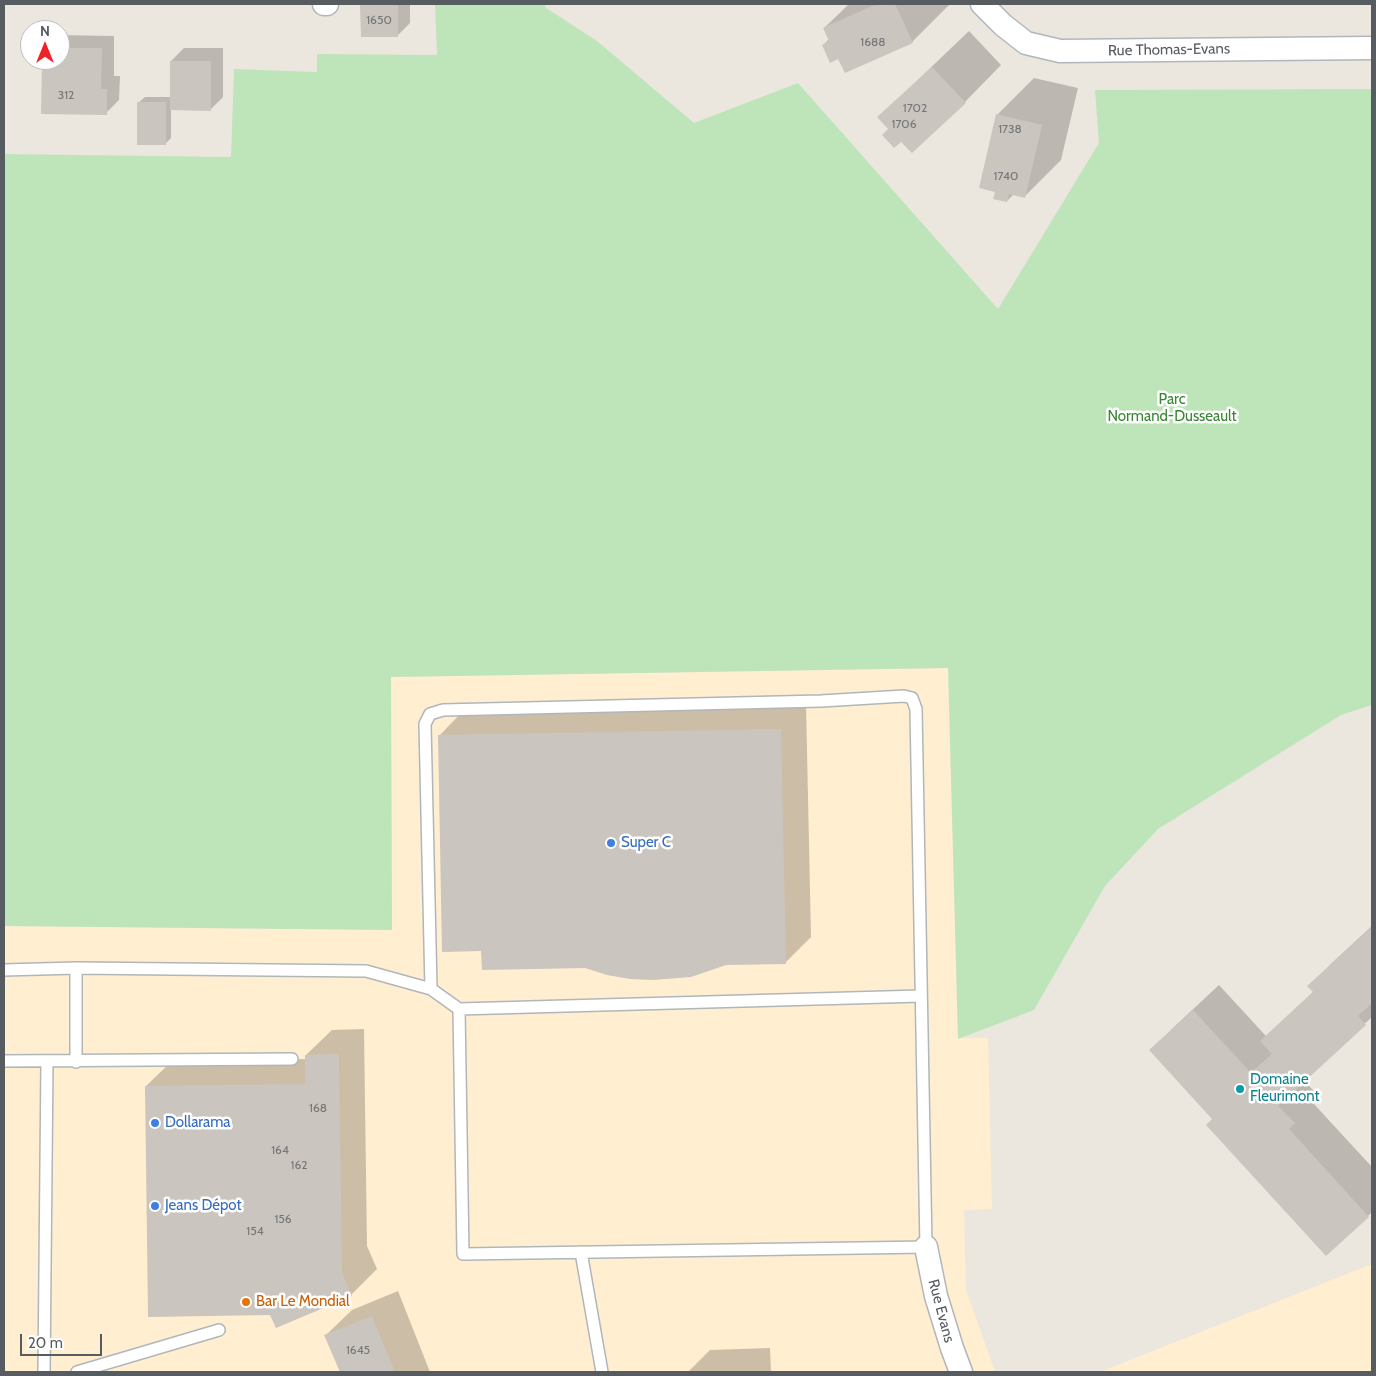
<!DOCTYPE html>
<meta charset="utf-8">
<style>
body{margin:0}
#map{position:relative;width:1376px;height:1376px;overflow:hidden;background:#ece7de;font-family:Cabin,sans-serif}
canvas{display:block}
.frame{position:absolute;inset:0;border:5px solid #575c60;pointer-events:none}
.north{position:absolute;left:20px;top:20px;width:50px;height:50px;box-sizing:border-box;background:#fff;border:1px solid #bcbebf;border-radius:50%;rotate:0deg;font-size:14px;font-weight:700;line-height:20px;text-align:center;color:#575c60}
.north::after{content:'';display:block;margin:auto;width:18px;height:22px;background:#ef2129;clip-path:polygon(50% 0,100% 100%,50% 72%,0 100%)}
.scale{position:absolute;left:20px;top:1334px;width:82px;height:22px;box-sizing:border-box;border:2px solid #575c60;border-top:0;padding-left:6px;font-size:15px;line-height:18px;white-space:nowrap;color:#575c60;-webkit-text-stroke:4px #fff;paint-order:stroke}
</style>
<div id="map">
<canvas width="1376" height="1376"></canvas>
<div class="frame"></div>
<div class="north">N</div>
<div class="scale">20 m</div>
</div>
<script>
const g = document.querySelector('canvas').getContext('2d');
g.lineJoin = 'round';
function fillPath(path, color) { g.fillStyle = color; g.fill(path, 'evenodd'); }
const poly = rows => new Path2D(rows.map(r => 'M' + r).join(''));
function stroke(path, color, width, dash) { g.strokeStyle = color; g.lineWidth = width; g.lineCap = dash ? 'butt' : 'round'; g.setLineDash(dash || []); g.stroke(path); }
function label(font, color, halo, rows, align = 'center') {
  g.font = font + ' Cabin,sans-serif'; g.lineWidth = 5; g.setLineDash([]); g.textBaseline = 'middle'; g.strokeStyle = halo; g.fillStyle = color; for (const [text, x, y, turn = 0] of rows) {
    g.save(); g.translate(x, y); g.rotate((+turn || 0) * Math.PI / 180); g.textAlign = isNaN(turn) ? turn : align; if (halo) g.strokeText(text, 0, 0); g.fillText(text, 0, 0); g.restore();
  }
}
const commercial = poly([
 [949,668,958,1038,988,1038,992,1209,964,1210,966,1290,995,1372,4,1372,4,926,392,930,391,677],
 [1372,1264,1372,1372,1100,1372]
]);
const green = poly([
 [435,4,544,4,546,8,597,41,694,123,798,83,998,309,1099,143,1095,90,1372,89,1372,705,1341,715,1158,829,1105,886,1034,1010,958,1039,948,668,391,677,392,930,4,926,4,154,231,157,234,69,317,72,317,54,437,55]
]);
const shadow = poly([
 [362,4,410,4,410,23,397,36,362,36],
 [849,4,948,4,949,5,912,42,839,58,823,45,829,39,824,28],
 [969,31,1001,65,965,102,901,140,879,117],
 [60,35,114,36,114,76,120,76,119,100,106,113,43,60,60,60],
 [184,48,223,48,223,97,210,110,171,109,171,138,165,144,138,103,145,97,171,97,171,61],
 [1034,78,1078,88,1061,160,1025,196,1014,194,1007,201,997,191,980,187,998,114],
 [806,703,811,937,785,963,586,967,483,950,439,736,464,710],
 [1372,926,1372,1017,1304,1080,1319,1097,1313,1103,1372,1167,1372,1212,1368,1216,1213,1119,1151,1050,1176,1025,1219,985,1266,1036,1314,991,1309,986,1335,960],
 [364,1029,367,1246,377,1269,352,1294,277,1327,146,1086,172,1061,306,1059,306,1055,332,1030],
 [398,1291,430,1372,337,1372,341,1371,326,1335,352,1310],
 [770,1348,771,1372,688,1372,710,1350],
 [818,1371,818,1372,776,1372]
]);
const building = poly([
 [360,4,398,4,398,37,361,37],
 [877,4,895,4,913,43,845,73,838,59,830,63,822,45,829,41,823,28],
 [60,48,102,48,101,89,107,89,107,115,41,114,42,60,60,60],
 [170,61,211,61,211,111,170,110],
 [932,67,966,103,912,153,901,142,894,148,882,135,888,129,877,117],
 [137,102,166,102,166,145,137,145],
 [996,114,1042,125,1025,198,1009,194,1007,202,993,199,995,192,979,188],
 [781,729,786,964,726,965,691,977,653,980,630,979,607,975,585,968,482,970,481,951,442,952,438,735],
 [1372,927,1372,1003,1358,1016,1366,1025,1278,1106,1295,1123,1289,1129,1369,1217,1326,1256,1206,1125,1212,1119,1149,1050,1193,1010,1251,1073,1272,1054,1260,1041,1313,992,1307,986],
 [339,1054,342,1272,352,1296,276,1328,270,1315,148,1317,145,1086,305,1084,305,1055],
 [372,1316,395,1372,340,1372,324,1335]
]);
const service = poly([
 [76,968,76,1062],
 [4,970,76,968,366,971,431,989,459,1009,921,996],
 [431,989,425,724,430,714,443,710,821,701,904,696,912,698,916,709,926,1247,463,1254,459,1009],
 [4,1061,292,1059],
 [581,1252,602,1372],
 [44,1372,47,1062],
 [77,1372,219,1330]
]);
const minor = poly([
 [324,4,327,4],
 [982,4,1003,25,1026,43,1060,51,1372,48],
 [926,1247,936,1296,952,1348,961,1372]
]);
const markers = [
 [611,843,5,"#3f7fe0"],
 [1240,1089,5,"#0f9aa8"],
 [155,1123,5,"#3f7fe0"],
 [155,1206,5,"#3f7fe0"],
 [246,1302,5,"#e8710a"]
];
const numberNames = [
 ["1650",379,20],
 ["1688",873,42],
 ["312",66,95],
 ["1702",915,108],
 ["1706",904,124],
 ["1738",1010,129],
 ["1740",1006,176],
 ["168",318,1108],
 ["164",280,1150],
 ["162",299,1165],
 ["156",283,1219],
 ["154",255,1231],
 ["1645",358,1350]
];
const streetNames = [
 ["Rue Thomas-Evans",1169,50,-1],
 ["Rue Evans",941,1311,75]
];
const parkNames = [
 ["Parc",1172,400],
 ["Normand-Dusseault",1172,417]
];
const shopNames = [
 ["Super C",621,843],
 ["Dollarama",165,1123],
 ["Jeans Dépot",165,1206]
];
const cultureNames = [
 ["Domaine",1250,1080],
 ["Fleurimont",1250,1097]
];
const foodNames = [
 ["Bar Le Mondial",256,1302]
];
fillPath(commercial, '#ffeed0');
fillPath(green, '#bee5b9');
fillPath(shadow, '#0003');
fillPath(building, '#cbc5bf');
stroke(service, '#b1b6ba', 14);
stroke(minor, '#b1b6ba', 25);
stroke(service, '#fff', 11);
stroke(minor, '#fff', 22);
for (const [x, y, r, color] of markers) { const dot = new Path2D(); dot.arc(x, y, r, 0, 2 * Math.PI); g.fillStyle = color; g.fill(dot); stroke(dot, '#fff', 2); }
label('12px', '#747678', null, numberNames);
label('15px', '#575c60', '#fff', streetNames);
label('15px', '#378631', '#fff', parkNames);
label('15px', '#366cbe', '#fff', shopNames, 'left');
label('15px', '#0d838f', '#fff', cultureNames, 'left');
label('15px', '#c56008', '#fff', foodNames, 'left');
</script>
